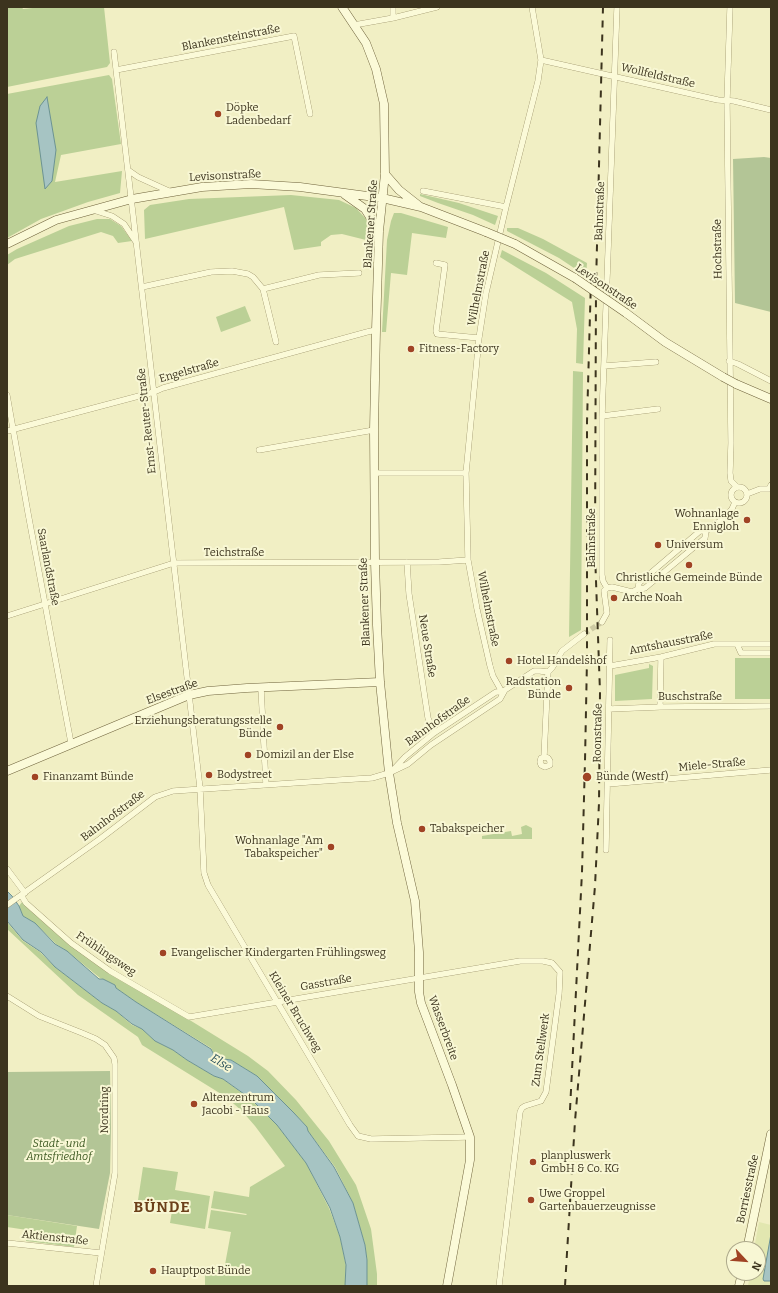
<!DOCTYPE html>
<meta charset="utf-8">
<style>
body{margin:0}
#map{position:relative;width:778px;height:1293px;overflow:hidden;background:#f1efc4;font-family:Bitter,serif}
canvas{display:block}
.frame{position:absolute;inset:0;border:8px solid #3c341e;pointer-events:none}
.north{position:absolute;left:726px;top:1241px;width:40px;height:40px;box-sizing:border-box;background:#f8f7d4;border:1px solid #ada98b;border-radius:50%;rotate:116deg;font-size:11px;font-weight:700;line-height:16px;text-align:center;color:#3c341e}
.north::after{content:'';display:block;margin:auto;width:14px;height:18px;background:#a04324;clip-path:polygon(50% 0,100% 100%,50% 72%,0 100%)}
</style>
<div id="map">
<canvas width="778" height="1293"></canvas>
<div class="frame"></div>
<div class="north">N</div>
</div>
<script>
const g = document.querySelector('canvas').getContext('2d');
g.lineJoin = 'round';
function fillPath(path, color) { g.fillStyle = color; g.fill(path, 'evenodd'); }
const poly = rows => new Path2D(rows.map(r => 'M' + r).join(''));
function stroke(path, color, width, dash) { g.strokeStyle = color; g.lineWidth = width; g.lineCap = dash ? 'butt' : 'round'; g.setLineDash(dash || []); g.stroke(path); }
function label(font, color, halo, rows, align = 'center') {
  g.font = font + ' Bitter,serif'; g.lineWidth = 4; g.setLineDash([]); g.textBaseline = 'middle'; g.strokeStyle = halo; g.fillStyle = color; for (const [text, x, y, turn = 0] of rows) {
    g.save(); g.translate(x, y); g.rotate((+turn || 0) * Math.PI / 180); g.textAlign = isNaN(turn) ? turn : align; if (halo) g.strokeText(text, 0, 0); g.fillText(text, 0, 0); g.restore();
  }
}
const farmland = poly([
 [759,1222,771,1225,771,1286,748,1286,750,1273,758,1273,758,1249,754,1249]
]);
const green = poly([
 [7,7,22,7,23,9,42,7,104,7,110,63,107,67,7,87],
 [109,75,112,79,121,144,61,155,55,182,122,171,120,193,88,202,41,219,7,238,7,94],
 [420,194,459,203,498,216,495,225,473,215,438,203,420,196],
 [291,195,339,200,356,208,367,220,370,241,342,234,331,235,321,242,321,246,294,250,284,207,145,239,144,210,150,205,189,199],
 [394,213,401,213,448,227,446,238,412,233,407,275,391,273,386,332,382,332,387,240,391,221],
 [97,219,110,219,121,226,132,241,118,243,113,236,101,232,15,259,7,265,7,255,17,249,69,226],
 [507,228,518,228,543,239,587,263,586,276,559,258,507,231],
 [502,250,546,273,585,298,583,364,576,363,577,329,572,302,500,257],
 [245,306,251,321,221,332,216,317],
 [573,371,583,372,581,630,569,637],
 [735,658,771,658,771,699,735,699],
 [649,664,653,666,652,699,615,701,615,675,649,668],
 [526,825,532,828,532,839,482,839,482,836,511,831,512,836,522,834,521,827],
 [22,902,59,936,188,1019,248,1056,268,1071,296,1100,329,1141,356,1185,371,1229,377,1274,377,1286,367,1286,367,1260,365,1245,353,1203,335,1167,308,1131,307,1127,294,1113,257,1076,231,1060,224,1059,214,1054,211,1048,136,1002,116,988,115,985,103,979,100,978,67,951,56,944,35,923,23,916,19,906],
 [7,922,23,941,40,952,55,967,102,1003,116,1011,132,1025,142,1029,155,1041,173,1050,187,1060,214,1076,223,1079,250,1099,277,1125,306,1163,329,1208,340,1237,346,1266,345,1286,205,1286,205,1268,224,1270,231,1232,208,1228,211,1210,246,1215,247,1214,211,1208,214,1191,249,1197,250,1187,285,1166,255,1126,242,1111,226,1097,142,1045,138,1037,78,995,7,929],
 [143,1167,178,1172,175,1190,210,1196,205,1229,170,1223,173,1205,138,1200],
 [7,1215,77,1226,74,1247,26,1241,27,1230,7,1227]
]);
const cemetery = poly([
 [764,157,771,158,771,312,735,303,733,159],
 [110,1071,111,1128,110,1173,99,1229,7,1215,7,1072]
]);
const water = poly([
 [47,97,56,150,52,181,45,189,36,123,40,106,47,97],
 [7,891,12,896,19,906,23,916,35,923,55,944,67,951,99,979,103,979,115,985,116,988,136,1002,211,1049,214,1055,224,1059,231,1060,257,1076,294,1113,307,1127,308,1131,334,1167,353,1203,365,1245,367,1260,367,1286,345,1286,346,1265,340,1237,330,1208,306,1163,277,1125,251,1099,223,1079,214,1076,187,1060,173,1050,155,1041,142,1029,132,1024,116,1011,102,1003,55,967,41,952,23,940,7,921,7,891],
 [771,1234,771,1281,764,1281,763,1279,771,1234]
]);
const streetTunnel = poly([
 [584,634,602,622]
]);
const street = poly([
 [730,7,727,101,731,443,730,473,731,481,737,487],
 [393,18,393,7],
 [354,25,393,18,437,7],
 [114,52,200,788,204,873,208,885,350,1125,358,1136,371,1139,470,1137],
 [541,60,718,100,734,101,771,110],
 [116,70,294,36,310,114],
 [128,170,138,177,171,192],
 [423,191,506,207],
 [93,210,112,216,124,224,136,242],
 [436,263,445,265,436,331,437,334,479,338],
 [142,287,211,272,232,271,248,274,253,277,263,289,276,342],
 [263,289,319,275,359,273],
 [729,361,738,364,771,381],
 [604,366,656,362],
 [7,395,28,513,71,743],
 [602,416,658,409],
 [7,431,154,392,163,388,367,332,376,330],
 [259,450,374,430],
 [374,473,466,473],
 '731 495a8 8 0 1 1 16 0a8 8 0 1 1-16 0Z',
 [747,494,760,489,769,489,771,485],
 [407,562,409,594,428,718,434,733],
 [607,588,603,581,602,575,602,416,617,7],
 [607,588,612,587,632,592,638,589,645,588,705,538,706,531],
 [638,589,639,583,700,531,706,531,723,519,732,509,735,502],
 [7,616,174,563,439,562,468,560],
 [602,622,607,613,604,591,607,588],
 [737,644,741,653,771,653],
 [610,666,661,657,714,644,771,644],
 [548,672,552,668,562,651,584,634],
 [261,688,266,785],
 [502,692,493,676,490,666,477,609,468,560,466,473,479,338,486,293,506,207,538,81,541,60,532,7],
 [660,707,661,657],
 [609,709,660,707,771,706],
 [544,757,548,758,550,761,550,765,545,767,541,765,540,762,541,758,544,757,548,672],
 [392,771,405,757,434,733,496,692,502,692],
 [608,784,771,770],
 [606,850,610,640],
 [7,869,25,893],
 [21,895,26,903,71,943,110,971,189,1017,520,961,543,961,552,963,560,972,559,994,546,1092,541,1101,525,1106,522,1108,520,1112,499,1286],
 [7,905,100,839,155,797,173,791,339,780,372,778,389,773,408,764,431,745,500,699,505,690,534,671,540,671,548,672],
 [7,996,39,1016,82,1033,96,1039,105,1045,114,1058,115,1064,115,1173,96,1286],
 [7,1243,101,1253]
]);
const secondary = poly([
 [342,7,366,43,376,69,384,104,385,174,379,231,376,330,374,430,375,562,377,625,380,682,389,773,397,823,415,901,419,952,419,992,421,1003,452,1085,470,1137,470,1160,447,1286],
 [385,174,399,190,418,205],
 [344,194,365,209,379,231],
 [7,244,56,220,132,199,202,187,251,184,300,187,382,198,421,207,486,232],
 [515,244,575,278],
 [626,313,665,342,723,377],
 [736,384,771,399],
 [7,771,189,695,208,691,247,688,380,682],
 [747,1249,771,1134],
 [739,1286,742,1273]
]);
const rail = poly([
 [570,1110,582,872,585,761,587,659,587,422,591,279],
 [565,1286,575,1121,595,886,599,803,600,692,595,553,596,285,603,7]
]);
const secondaryBridge = poly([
 [486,232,515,244],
 [575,278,626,313],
 [723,377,736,384]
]);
const markers = [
 [218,114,4,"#a04324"],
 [411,349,4,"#a04324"],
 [747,520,4,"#a04324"],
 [658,545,4,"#a04324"],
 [689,565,4,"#a04324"],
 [614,598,4,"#a04324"],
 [509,661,4,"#a04324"],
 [569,688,4,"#a04324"],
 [280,727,4,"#a04324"],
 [248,755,4,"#a04324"],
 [209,775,4,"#a04324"],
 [35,777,4,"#a04324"],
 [587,777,5,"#a04324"],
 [422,829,4,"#a04324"],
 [331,847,4,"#a04324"],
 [163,953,4,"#a04324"],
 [194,1104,4,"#a04324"],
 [533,1162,4,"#a04324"],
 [531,1200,4,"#a04324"],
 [153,1271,4,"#a04324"]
];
const streetNames = [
 ["Blankensteinstraße",231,38,-11],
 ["Wollfeldstraße",658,76,13],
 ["Levisonstraße",225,176,-3],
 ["Bahnstraße",600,211,-88],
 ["Blankener Straße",371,224,-86],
 ["Hochstraße",718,249,-91],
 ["Levisonstraße",606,287,34],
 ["Wilhelmstraße",479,288,-79],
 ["Engelstraße",189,371,-16],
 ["Ernst-Reuter-Straße",147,421,-96],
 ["Bahnstraße",592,538,-90],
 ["Teichstraße",234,553],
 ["Saarlandstraße",48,567,79],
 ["Blankener Straße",365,602,-92],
 ["Wilhelmstraße",488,609,79],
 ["Amtshausstraße",671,643,-11],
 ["Neue Straße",427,646,81],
 ["Elsestraße",172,692,-20],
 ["Buschstraße",690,697],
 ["Bahnhofstraße",438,721,-36],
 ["Roonstraße",598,733,-89],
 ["Miele-Straße",712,765,-5],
 ["Bahnhofstraße",113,816,-37],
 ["Frühlingsweg",106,954,34],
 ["Gasstraße",326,983,-10],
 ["Kleiner Bruchweg",295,1012,59],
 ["Wasserbreite",443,1028,70],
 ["Zum Stellwerk",541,1050,-82],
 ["Nordring",105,1110,-90],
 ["Borriesstraße",748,1189,-78],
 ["Aktienstraße",55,1238,6]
];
const poiNames = [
 ["Döpke",226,108],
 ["Ladenbedarf",226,121],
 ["Fitness-Factory",419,349],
 ["Wohnanlage",739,514,"right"],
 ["Ennigloh",739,527,"right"],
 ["Universum",666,545],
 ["Christliche Gemeinde Bünde",689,578,"center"],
 ["Arche Noah",622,598],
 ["Hotel Handelshof",517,661],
 ["Radstation",561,682,"right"],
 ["Bünde",561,695,"right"],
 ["Erziehungsberatungsstelle",272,721,"right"],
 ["Bünde",272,734,"right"],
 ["Domizil an der Else",256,755],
 ["Bodystreet",217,775],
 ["Finanzamt Bünde",43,777],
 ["Bünde (Westf)",596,777],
 ["Tabakspeicher",430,829],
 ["Wohnanlage \"Am",323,841,"right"],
 ["Tabakspeicher\"",323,854,"right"],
 ["Evangelischer Kindergarten Frühlingsweg",171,953],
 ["Altenzentrum",202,1098],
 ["Jacobi - Haus",202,1111],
 ["planpluswerk",541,1156],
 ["GmbH & Co. KG",541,1169],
 ["Uwe Groppel",539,1194],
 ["Gartenbauerzeugnisse",539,1207],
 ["Hauptpost Bünde",161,1271]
];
const parkNames = [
 ["Stadt- und",59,1144],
 ["Amtsfriedhof",59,1157]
];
const waterNames = [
 ["Else",221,1063,32]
];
const districtNames = [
 ["BÜNDE",162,1208]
];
fillPath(farmland, '#e2e7b0');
fillPath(green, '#bbd096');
fillPath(cemetery, '#b3c596');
fillPath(water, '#a6c4c3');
stroke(water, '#6c9393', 1);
stroke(streetTunnel, '#cdcaa3', 5.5, [5.5, 3]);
stroke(street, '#8d8259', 6);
stroke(secondary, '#6f633c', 9);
stroke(street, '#fbfad8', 5.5);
stroke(secondary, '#fbfad8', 8);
stroke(rail, '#3c341e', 2, [7, 7]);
stroke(secondaryBridge, '#6f633c', 9, []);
stroke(secondaryBridge, '#fbfad8', 8);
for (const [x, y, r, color] of markers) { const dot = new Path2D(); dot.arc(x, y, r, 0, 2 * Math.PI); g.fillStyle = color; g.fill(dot); stroke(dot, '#f8f7d4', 1.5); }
label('11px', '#3c341e', '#f8f7d4', streetNames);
label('11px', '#3c341e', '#f8f7d4', poiNames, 'left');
label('italic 11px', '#3e5a23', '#f8f7d4', parkNames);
label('italic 12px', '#2c535d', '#f8f7d4', waterNames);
g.letterSpacing = '1px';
label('bold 15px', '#6c401a', '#f8f7d4', districtNames);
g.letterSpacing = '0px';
</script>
